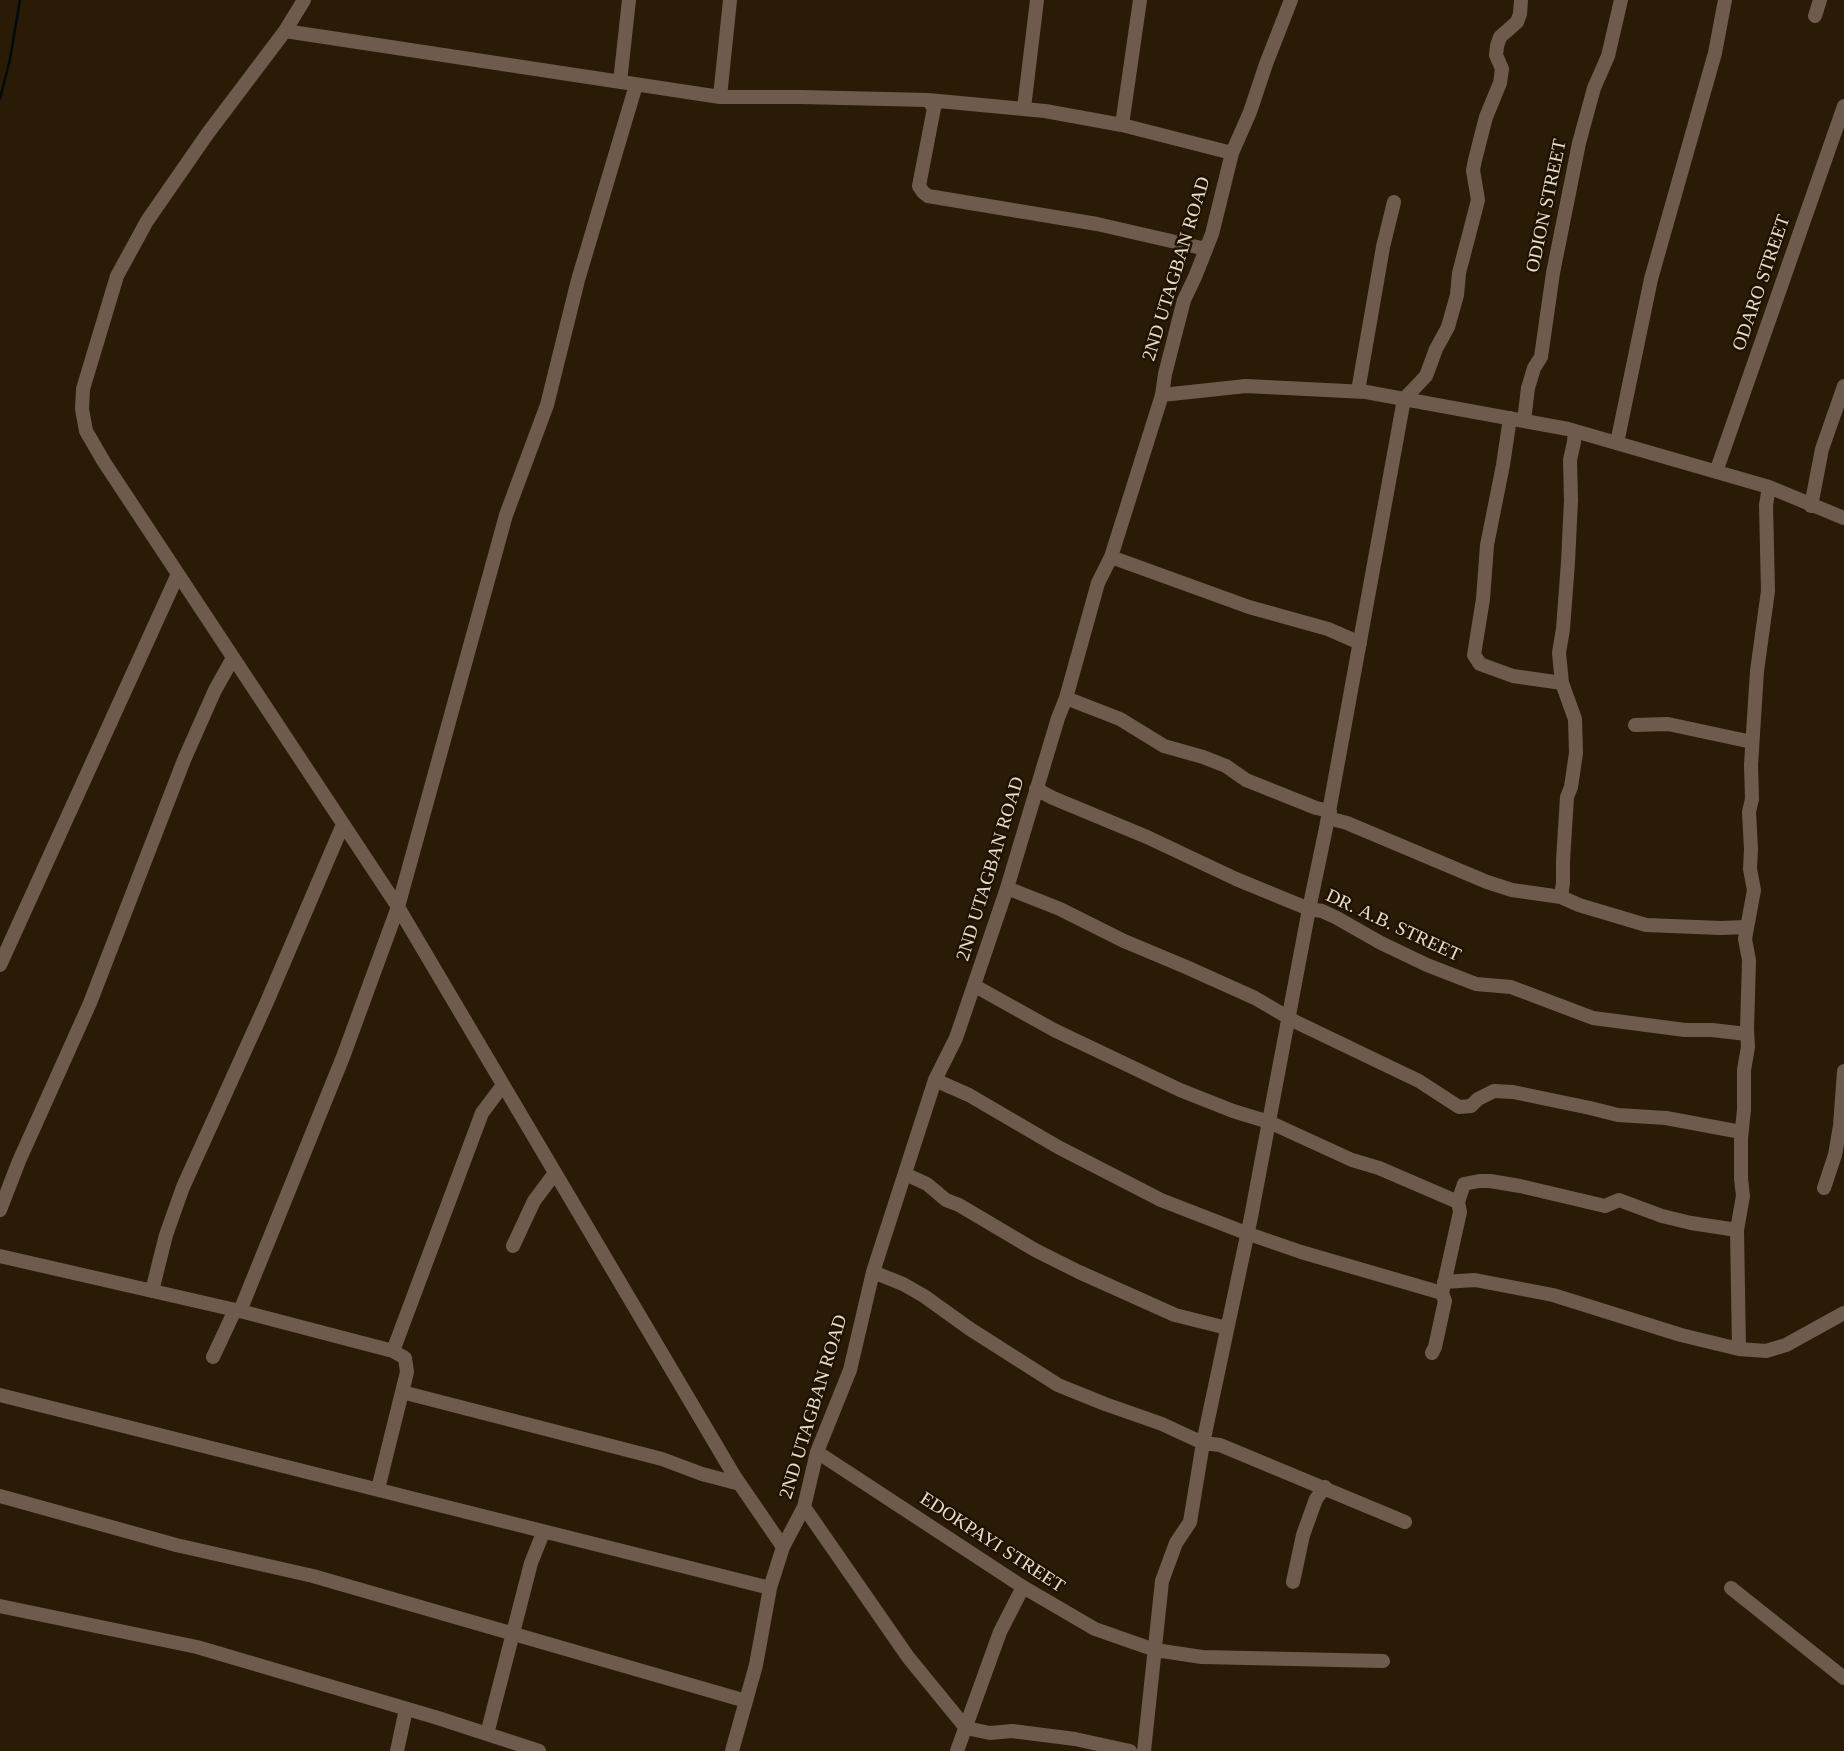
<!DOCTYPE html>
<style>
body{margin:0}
canvas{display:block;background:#2a1b06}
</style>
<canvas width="1844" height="1751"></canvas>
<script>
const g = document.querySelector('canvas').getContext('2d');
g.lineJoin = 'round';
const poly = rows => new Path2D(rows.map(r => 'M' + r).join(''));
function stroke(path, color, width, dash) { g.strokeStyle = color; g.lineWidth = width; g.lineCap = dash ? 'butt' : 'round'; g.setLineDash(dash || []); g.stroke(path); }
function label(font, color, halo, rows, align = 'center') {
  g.font = font + ' Georgia,serif'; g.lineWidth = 5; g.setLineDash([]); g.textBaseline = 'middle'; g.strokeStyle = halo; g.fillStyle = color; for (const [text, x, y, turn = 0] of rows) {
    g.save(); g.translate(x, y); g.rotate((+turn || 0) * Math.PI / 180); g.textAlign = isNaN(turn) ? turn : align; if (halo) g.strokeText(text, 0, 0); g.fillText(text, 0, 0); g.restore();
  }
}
const stream = poly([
 [0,99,10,59,20,0]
]);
const minor = poly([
 [304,0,285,31,208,133,147,221,117,276,83,389,82,409,86,431,104,462,398,907,735,1477,783,1547],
 [1815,16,1820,0],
 [285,31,720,97,801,97,928,100,1045,111,1122,125,1232,153],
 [620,82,629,0],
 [720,97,730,0],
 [928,100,934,108,919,186,923,192,928,196,1097,224,1206,249],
 [1024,108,1037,0],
 [1122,125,1140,0],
 [1358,391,1383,247,1394,202],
 [1162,395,1246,386,1366,392,1404,399,1568,429,1769,487,1844,518],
 [1404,399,1426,376,1436,349,1448,327,1457,295,1459,273,1478,200,1473,170,1475,160,1486,117,1500,83,1502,69,1496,55,1497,46,1500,37,1517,22,1520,14,1521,0],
 [1510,418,1503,465,1487,545,1483,599,1474,655,1480,664,1513,676,1562,683],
 [1524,421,1528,388,1534,368,1541,357,1553,273,1579,143,1594,88,1608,56,1621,0],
 [1617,443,1651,279,1715,53,1725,0],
 [1716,472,1844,106],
 [1811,506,1822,449,1844,386],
 [1111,557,1249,607,1328,629,1360,643],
 [1066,698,1120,719,1164,746,1203,757,1226,766,1246,780,1316,808,1330,811],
 [1635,725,1668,724,1752,742],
 [1036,789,1053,798,1147,837,1236,879,1309,909,1322,911,1337,918,1381,943,1427,965,1476,984,1511,987,1593,1018,1685,1030,1712,1030,1747,1034],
 [1328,818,1347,823,1487,882,1512,890,1561,897,1579,905,1646,925,1721,928,1746,927],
 [1007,888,1060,909,1124,941,1186,967,1255,998,1296,1022,1419,1081,1459,1107,1471,1106,1478,1099,1494,1091,1513,1092,1590,1108,1618,1115,1666,1118,1741,1132],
 [1561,897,1563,883,1563,861,1567,797,1571,787,1576,753,1575,719,1562,683,1559,653,1563,629,1568,562,1571,500,1570,460,1574,442,1575,431],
 [0,965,178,574],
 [975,986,1054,1030,1180,1090,1233,1111,1269,1122,1352,1160,1379,1168,1458,1202],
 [935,1080,969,1095,1058,1147,1161,1200,1246,1233,1301,1252,1442,1293],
 [905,1174,927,1184,946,1200,959,1205,1035,1250,1079,1272,1175,1315,1227,1328],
 [1824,1188,1835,1155,1840,1126,1844,1071],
 [0,1210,19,1161,90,1003,184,760,215,690,233,658],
 [513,1246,534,1201,555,1173],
 [0,1256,240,1311,393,1351,405,1358,407,1372,378,1489],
 [873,1272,903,1284,924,1296,970,1329,1058,1385,1105,1404,1162,1424,1203,1443,1220,1445,1405,1522],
 [1444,1282,1475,1280,1553,1295,1681,1335,1739,1349,1766,1351,1786,1345,1844,1313],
 [152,1291,166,1235,183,1187,266,1004,341,829],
 [240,1311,343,1057,398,907,506,515,547,405,578,280,636,85],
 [1739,1349,1737,1230,1743,1196,1741,1179,1741,1138,1744,1110,1744,1070,1748,1047,1747,1029,1749,960,1745,939,1754,890,1750,869,1751,849,1749,812,1752,799,1751,765,1757,671,1768,591,1766,505,1769,487],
 [393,1351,482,1113,503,1085],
 [1432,1353,1435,1347,1445,1301,1442,1293,1460,1212,1458,1202,1464,1184,1479,1181,1490,1181,1520,1186,1605,1206,1619,1200,1662,1216,1691,1223,1737,1230],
 [213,1357,235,1310],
 [402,1392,662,1459,702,1474,740,1484],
 [0,1395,770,1588],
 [817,1452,1023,1587,1095,1629,1155,1650,1202,1657,1383,1661],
 [0,1496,176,1545,313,1576,746,1701],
 [804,1507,908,1657,966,1728,990,1733,1012,1731,1075,1739,1130,1751],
 [1293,1582,1303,1535,1316,1499,1325,1487],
 [1731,1588,1844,1678],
 [0,1606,197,1647,438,1718,539,1751],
 [487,1734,531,1563,543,1533],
 [397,1751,406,1709],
 [732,1751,756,1665,770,1588,783,1547,804,1507,817,1452,850,1370,873,1272,935,1080,956,1038,1007,888,1058,718,1066,698,1098,583,1111,557,1162,395,1165,374,1184,300,1195,277,1212,234,1232,153,1250,112,1266,64,1291,0],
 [957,1751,1000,1632,1023,1587],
 [1144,1751,1162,1581,1176,1543,1190,1522,1203,1443,1251,1217,1309,909,1326,828,1404,399]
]);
const streetNames = [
 ["ODION STREET",1547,206,-78],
 ["2ND UTAGBAN ROAD",1177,269,-73],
 ["ODARO STREET",1762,283,-71],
 ["2ND UTAGBAN ROAD",991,869,-73],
 ["DR. A.B. STREET",1393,926,25],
 ["2ND UTAGBAN ROAD",814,1407,-73],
 ["EDOKPAYI STREET",992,1543,33]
];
stroke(stream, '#000b0d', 2.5);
stroke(minor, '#6f5b4d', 14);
label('19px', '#e6dccf', '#201200', streetNames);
</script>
